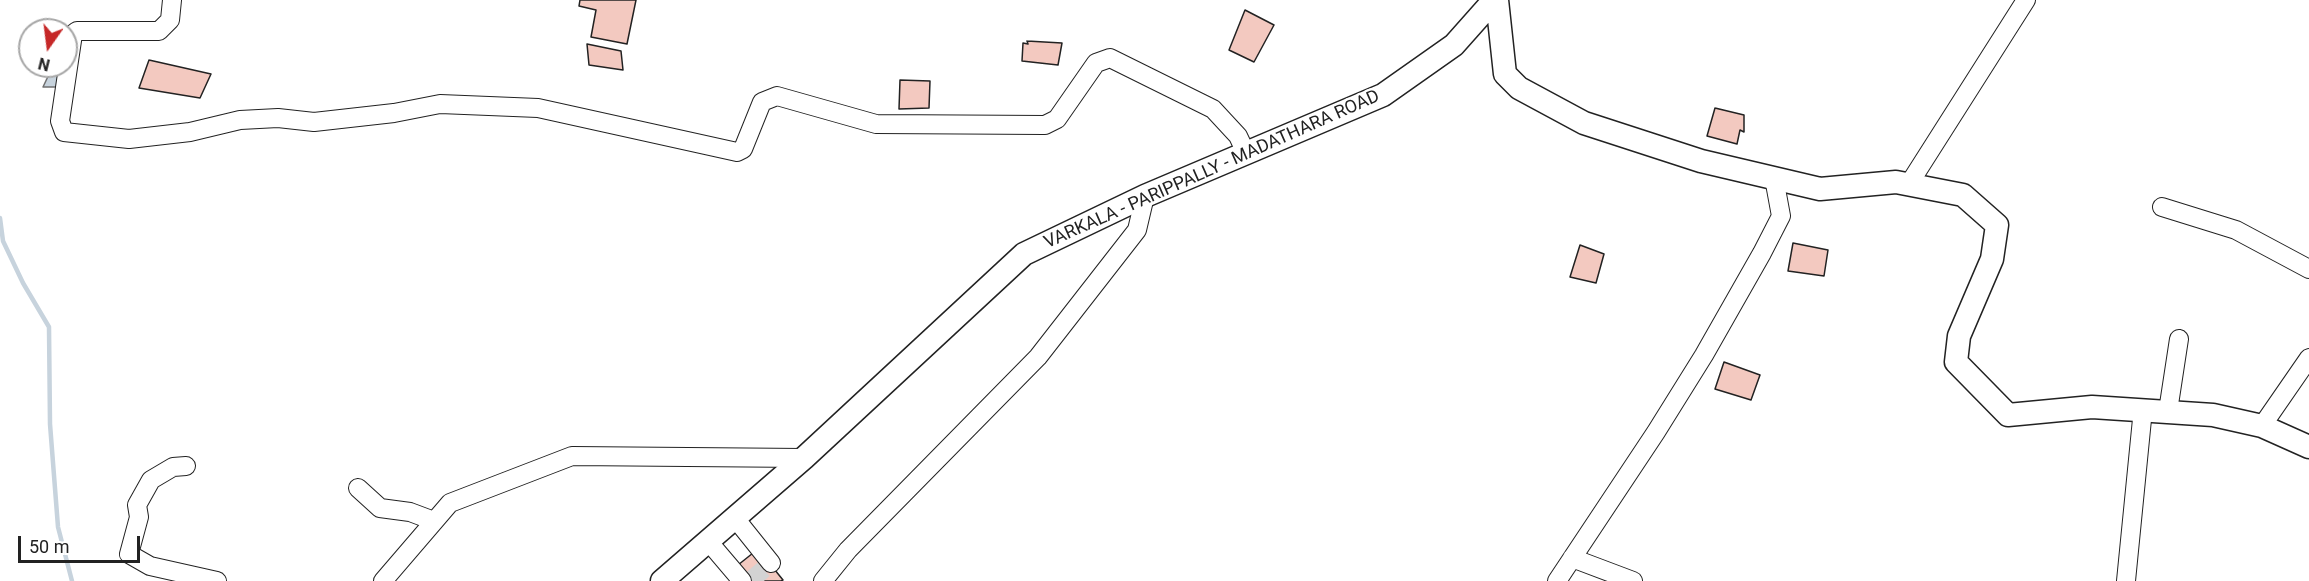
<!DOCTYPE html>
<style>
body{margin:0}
#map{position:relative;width:2309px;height:581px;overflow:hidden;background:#fff;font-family:Roboto,sans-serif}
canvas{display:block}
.north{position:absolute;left:18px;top:18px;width:60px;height:60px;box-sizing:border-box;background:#fff;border:2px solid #a7a7a7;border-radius:50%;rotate:194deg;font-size:16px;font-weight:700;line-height:24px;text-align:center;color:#222}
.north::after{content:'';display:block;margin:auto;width:21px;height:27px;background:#c62828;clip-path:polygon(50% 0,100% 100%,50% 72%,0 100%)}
.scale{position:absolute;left:18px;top:536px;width:122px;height:27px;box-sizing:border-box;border:3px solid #222;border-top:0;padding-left:8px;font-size:18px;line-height:21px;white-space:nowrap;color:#222;-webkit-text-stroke:4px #fff;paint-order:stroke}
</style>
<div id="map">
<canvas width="2309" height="581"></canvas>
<div class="north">N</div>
<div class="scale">50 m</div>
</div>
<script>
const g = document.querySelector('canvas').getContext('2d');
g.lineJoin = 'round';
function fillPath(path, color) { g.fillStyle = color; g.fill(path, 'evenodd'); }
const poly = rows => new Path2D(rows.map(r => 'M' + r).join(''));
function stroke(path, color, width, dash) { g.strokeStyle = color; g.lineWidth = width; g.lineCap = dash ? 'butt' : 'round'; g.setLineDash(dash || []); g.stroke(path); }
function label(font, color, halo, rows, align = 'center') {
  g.font = font + ' Roboto,sans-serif'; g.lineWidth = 4.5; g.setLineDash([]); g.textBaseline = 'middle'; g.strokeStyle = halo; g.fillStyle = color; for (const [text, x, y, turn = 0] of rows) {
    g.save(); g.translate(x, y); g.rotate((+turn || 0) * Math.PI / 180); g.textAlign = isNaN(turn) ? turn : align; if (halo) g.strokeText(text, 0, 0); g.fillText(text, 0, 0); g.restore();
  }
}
const water = poly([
 [59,69,66,87,43,87,51,70,59,69]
]);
const stream = poly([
 [0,218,3,241,23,283,49,327,50,424,58,527,72,581]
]);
const building = poly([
 [580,0,636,0,627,44,591,37,596,10,579,6,580,0],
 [1245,10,1274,25,1254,62,1229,50,1245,10],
 [1027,41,1062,43,1058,65,1022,61,1023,43,1028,44,1027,41],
 [587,44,621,51,623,70,589,65,587,44],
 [149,60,211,74,200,98,139,88,149,60],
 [900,80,930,81,929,108,899,109,900,80],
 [1715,108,1744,115,1744,132,1740,130,1737,144,1707,136,1715,108],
 [1793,243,1828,250,1824,276,1788,271,1793,243],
 [1580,245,1604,254,1596,283,1570,277,1580,245],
 [1724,362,1760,375,1751,400,1715,389,1724,362],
 [758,549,783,580,781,581,743,581,733,569,758,549]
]);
const minorTunnel = poly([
 [750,581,771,563]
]);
const minor = poly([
 [172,0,170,20,159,31,77,31,73,34,60,121,64,132,129,139,190,132,240,120,278,118,314,122,394,113,440,104,538,108,737,152,743,149,762,102,777,96,876,124,1045,125,1057,119,1096,63,1110,58,1213,109,1238,136,1246,153],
 [1909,184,2026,0],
 [2162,207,2236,230,2309,269],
 [2168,411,2179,339],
 [2262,426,2309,358],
 [186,466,173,467,151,480,137,505,139,517,129,554,150,566,217,581],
 [358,488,380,508,410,512,434,521],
 [735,518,771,563],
 [708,541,742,581],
 [1572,558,1633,581],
 [383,581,450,503,572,456,804,458],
 [823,581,848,550,1038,357,1137,230,1145,196],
 [1557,581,1656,432,1704,355,1762,253,1781,216,1774,178],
 [2126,581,2143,409]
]);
const major = poly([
 [1497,0,1505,74,1519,88,1584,123,1701,161,1820,189,1896,182,1963,195,1997,225,1992,259,1959,336,1956,362,2008,415,2092,407,2213,415,2262,426,2309,447],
 [662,581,804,458,1024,254,1145,196,1383,95,1454,45,1494,0]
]);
const streetNames = [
 ["VARKALA - PARIPPALLY - MADATHARA ROAD",1212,170,-24]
];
fillPath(water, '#c7d3dd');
stroke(water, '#6f6f6f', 1.5);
stroke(stream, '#c7d3dd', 4.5);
fillPath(building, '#f3c9c0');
stroke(building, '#222', 1.5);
stroke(minorTunnel, '#d3d3d3', 18, [18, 9]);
stroke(minor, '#222', 20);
stroke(major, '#222', 25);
stroke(minor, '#fff', 18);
stroke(major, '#fff', 22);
label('18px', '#222', '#fff', streetNames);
</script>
